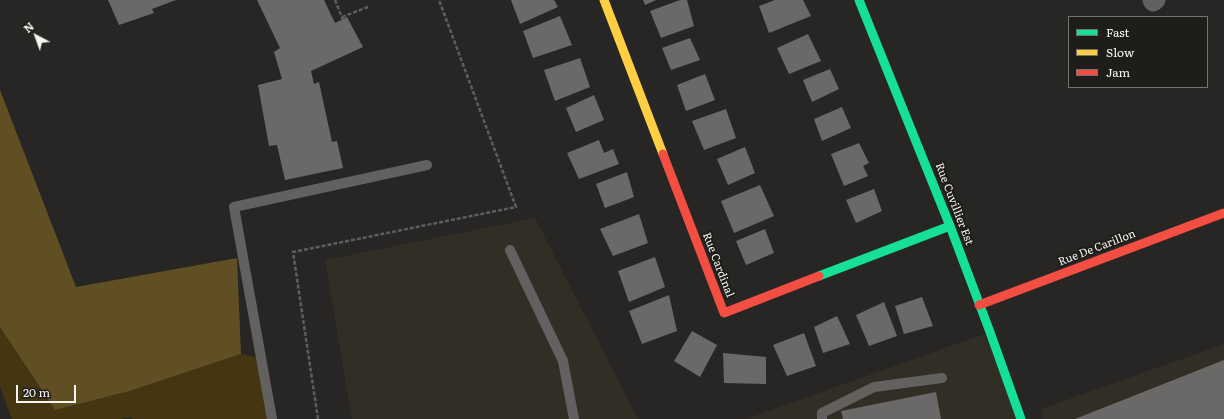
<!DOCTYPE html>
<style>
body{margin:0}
#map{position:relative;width:1224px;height:419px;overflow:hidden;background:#272625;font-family:Literata,serif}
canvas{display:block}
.legend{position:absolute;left:1068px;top:16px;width:140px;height:72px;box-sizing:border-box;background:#1f1d1a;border:1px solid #757370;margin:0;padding:5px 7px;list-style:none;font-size:12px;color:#f6f5f2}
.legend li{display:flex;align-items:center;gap:8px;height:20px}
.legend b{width:20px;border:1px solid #757370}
.north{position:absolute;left:16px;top:16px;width:40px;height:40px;-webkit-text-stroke:3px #1f1d1a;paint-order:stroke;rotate:319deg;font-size:11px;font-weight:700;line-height:16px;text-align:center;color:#f6f5f2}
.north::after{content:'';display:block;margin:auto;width:14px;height:18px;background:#f6f5f2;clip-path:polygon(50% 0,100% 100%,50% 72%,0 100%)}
.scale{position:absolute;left:16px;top:385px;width:60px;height:18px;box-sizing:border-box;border:2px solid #f6f5f2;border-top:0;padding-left:5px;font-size:12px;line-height:14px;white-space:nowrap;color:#f6f5f2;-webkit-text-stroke:3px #1f1d1a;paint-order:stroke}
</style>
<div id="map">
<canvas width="1224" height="419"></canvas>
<ul class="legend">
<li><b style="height:5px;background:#16e098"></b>Fast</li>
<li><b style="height:5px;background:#ffcf43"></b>Slow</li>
<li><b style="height:5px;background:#f24e42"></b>Jam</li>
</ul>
<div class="north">N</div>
<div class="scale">20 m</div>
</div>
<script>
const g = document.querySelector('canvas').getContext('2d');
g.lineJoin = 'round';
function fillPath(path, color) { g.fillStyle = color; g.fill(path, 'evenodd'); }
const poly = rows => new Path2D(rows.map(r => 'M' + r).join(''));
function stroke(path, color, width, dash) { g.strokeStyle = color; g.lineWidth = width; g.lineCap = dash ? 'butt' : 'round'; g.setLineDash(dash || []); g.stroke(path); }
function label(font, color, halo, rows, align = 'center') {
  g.font = font + ' Literata,serif'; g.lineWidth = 4; g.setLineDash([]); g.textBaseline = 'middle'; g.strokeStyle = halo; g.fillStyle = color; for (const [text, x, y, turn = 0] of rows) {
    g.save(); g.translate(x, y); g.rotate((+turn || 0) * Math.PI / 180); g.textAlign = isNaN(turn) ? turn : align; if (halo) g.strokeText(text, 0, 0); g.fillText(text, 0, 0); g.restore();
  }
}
const built = poly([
 [535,218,638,419,352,419,325,260],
 [990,332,1021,419,746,419],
 [1224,344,1224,419,1043,419,1041,409]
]);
const green = poly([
 [0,327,55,410,130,391,241,354,261,358,272,419,132,419,131,417,120,419,12,419,0,387]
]);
const forest = poly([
 [0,90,76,287,237,258,241,354,130,391,55,410,0,327]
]);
const building = poly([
 [108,0,176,0,152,9,154,13,119,25],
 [257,0,324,0,335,23,347,17,363,47,311,71,314,84,319,82,332,142,337,141,343,168,285,180,277,145,269,146,258,85,282,79,274,52,280,48],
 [511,0,554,0,558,7,520,24],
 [643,0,656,0,645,5],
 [680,0,687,0,694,26,661,38,650,11],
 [775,0,803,0,811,16,769,33,759,6],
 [560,16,572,45,533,58,523,31],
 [808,34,821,61,789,74,777,48],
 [690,38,700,60,671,70,662,48],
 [580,58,590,87,555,101,544,70],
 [830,69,839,89,812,102,803,80],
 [705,74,715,100,686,111,677,85],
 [594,95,604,120,576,132,566,108],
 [842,107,851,128,822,141,814,119],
 [726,109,736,138,704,150,692,121],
 [599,140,604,153,613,149,619,164,579,179,567,153],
 [859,143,869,163,863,166,868,176,844,186,831,154],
 [745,147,755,173,728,185,717,159],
 [627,172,634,197,605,208,596,184],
 [760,185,774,216,734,233,721,201],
 [874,189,882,211,856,223,846,200],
 [639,214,648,243,613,256,600,229],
 [765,229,774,253,746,265,736,241],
 [655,257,665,287,629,302,618,271],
 [669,295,677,331,642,344,629,311],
 [922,297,933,326,904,334,895,306],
 [884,302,897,336,869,346,856,315],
 [837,316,850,344,823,353,814,327],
 [692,331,717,345,700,377,674,361],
 [804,333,816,366,787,376,773,345],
 [723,353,766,357,766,384,724,383],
 [1224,360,1224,419,1075,419],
 [936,392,941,419,843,419,841,411]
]);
const path = poly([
 [335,0,343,20],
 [342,17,368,7],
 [318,419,293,252,516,207,439,0]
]);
const lane = poly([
 [510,250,563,361,574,419],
 [272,419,234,207,427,165],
 [822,419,822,413,874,387,942,378]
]);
const street = poly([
 [1152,0,1153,2,1156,0]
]);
const fast = poly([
 [859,0,950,226,990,332,1021,419],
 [819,276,950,226]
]);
const slow = poly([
 [604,0,663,154]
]);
const jam = poly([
 [663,154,724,313,819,276],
 [979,305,1224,213]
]);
const streetNames = [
 ["Rue Cuvillier Est",954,204,69],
 ["Rue De Carillon",1097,248,-21],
 ["Rue Cardinal",718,265,69]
];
fillPath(built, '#312e26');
fillPath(green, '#443611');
fillPath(forest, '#614f24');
fillPath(building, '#6a6968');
stroke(path, '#5e5e5d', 2.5, [4, 2]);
stroke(lane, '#626160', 10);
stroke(street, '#626160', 19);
stroke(fast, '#16e098', 9);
stroke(slow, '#ffcf43', 9);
stroke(jam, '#f24e42', 9);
label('11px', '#f6f5f2', '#1f1d1a', streetNames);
</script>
